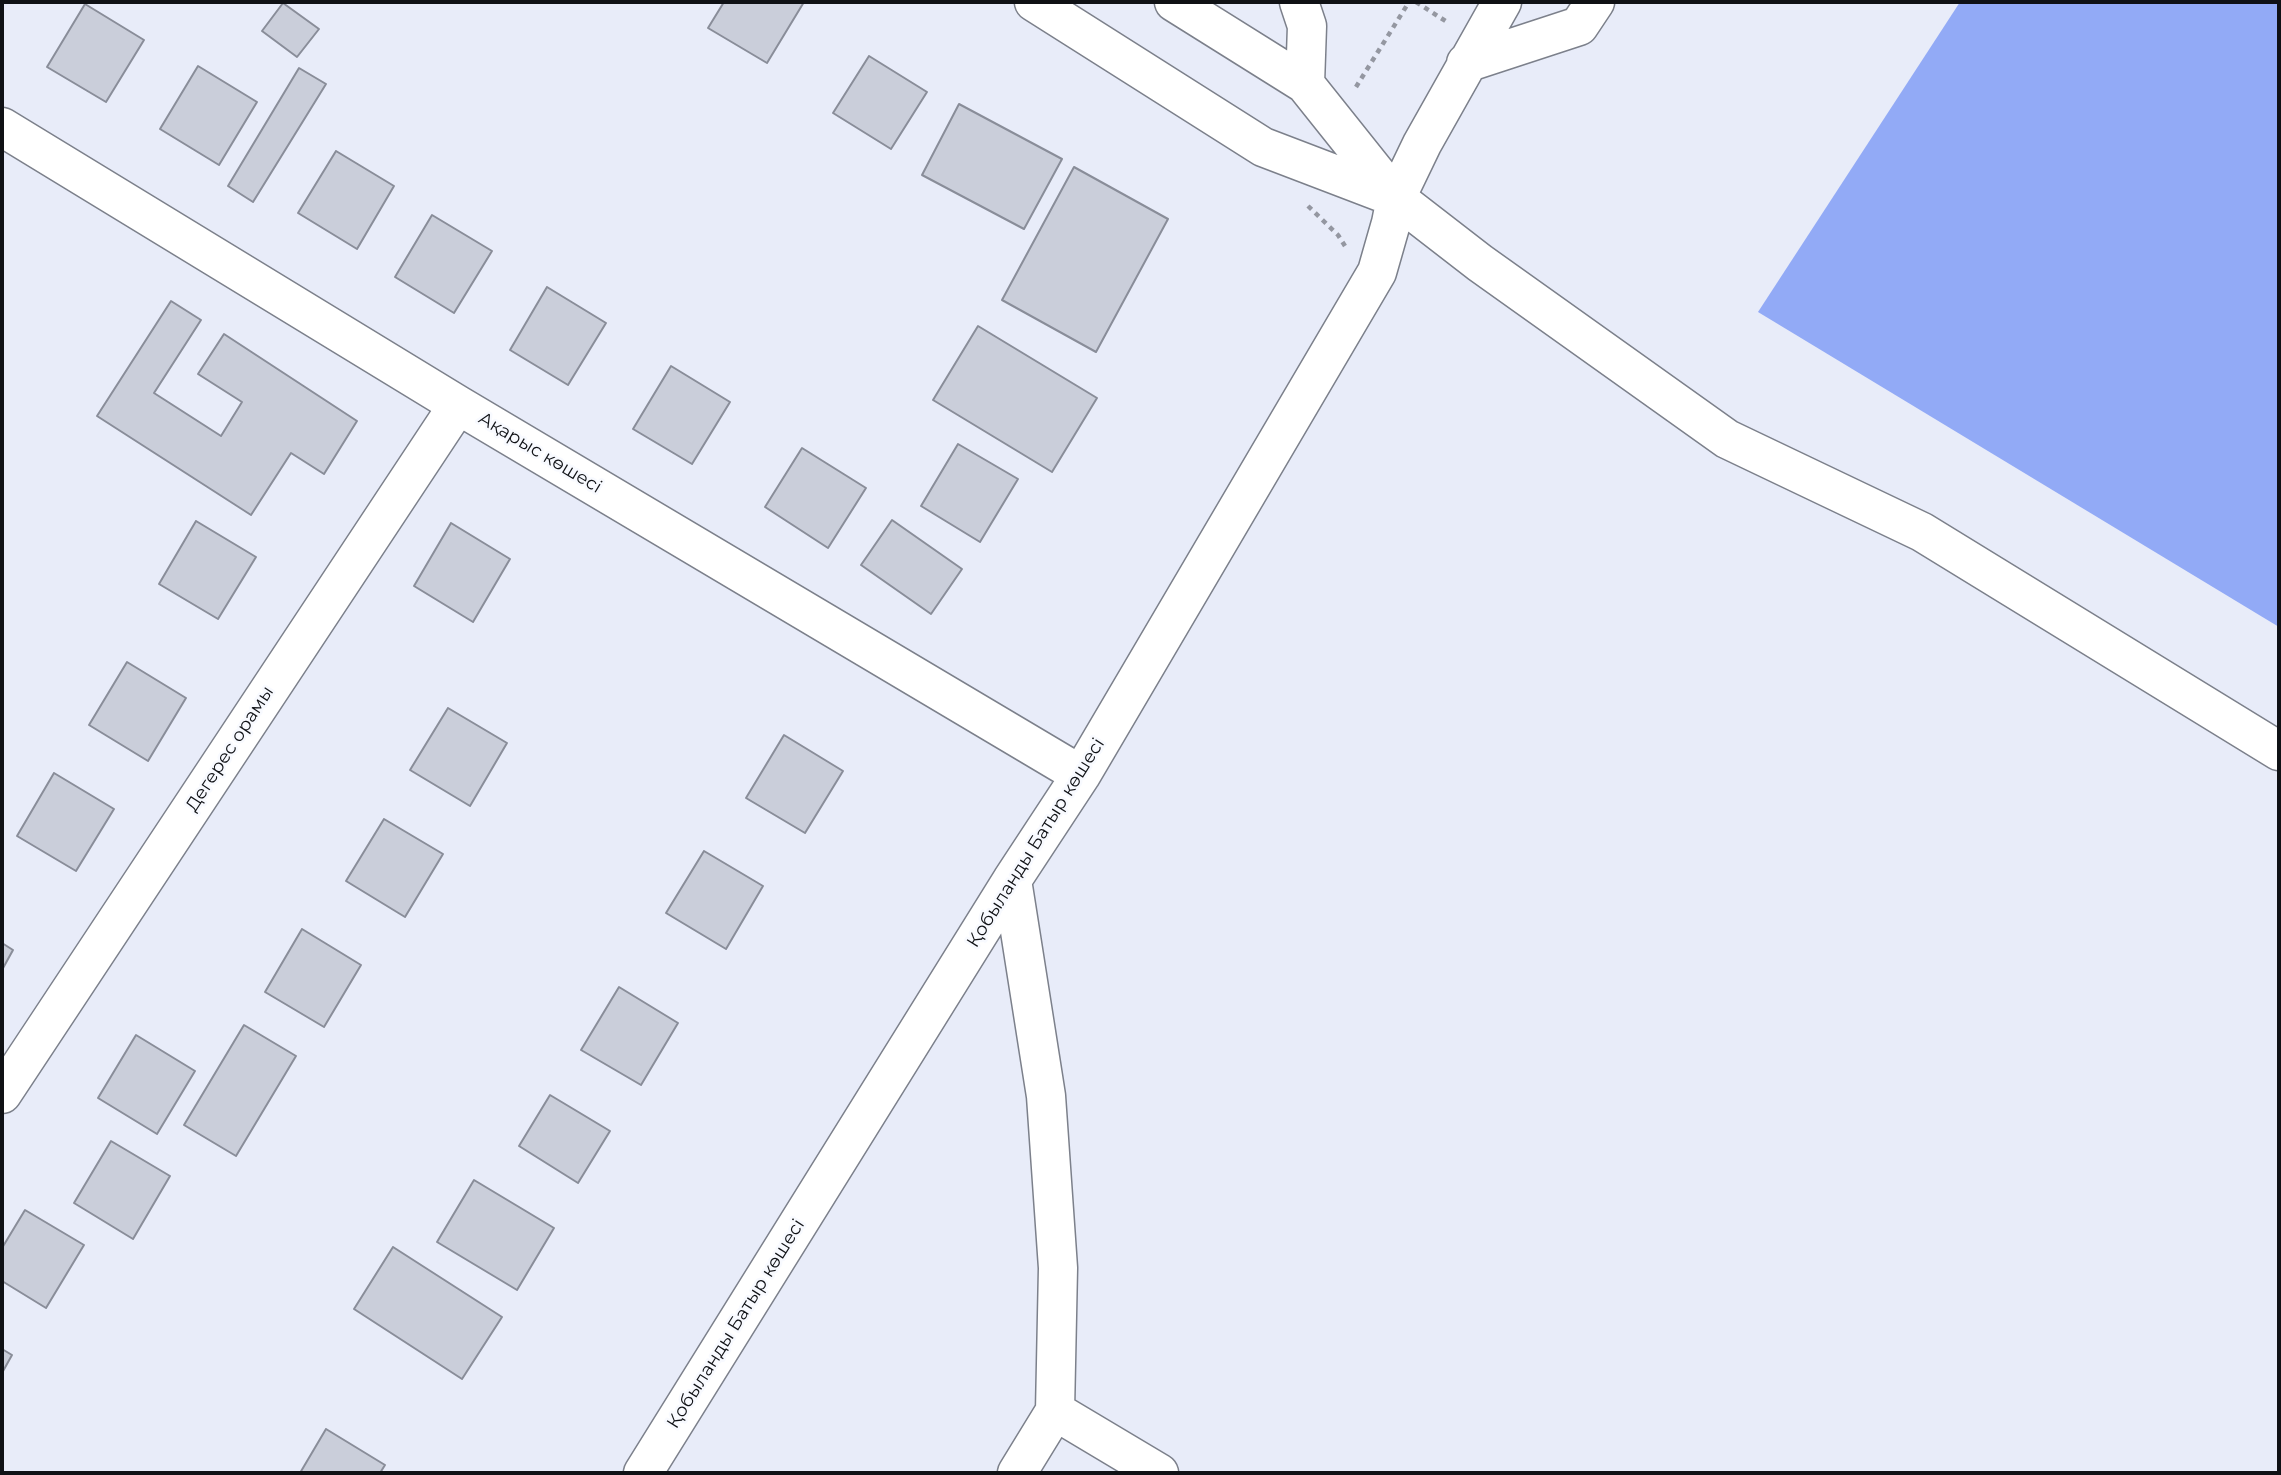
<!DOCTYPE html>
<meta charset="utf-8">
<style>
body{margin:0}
#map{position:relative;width:2281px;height:1475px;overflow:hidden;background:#e8ecf9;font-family:Montserrat,sans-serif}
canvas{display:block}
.frame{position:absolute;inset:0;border:4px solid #0f1115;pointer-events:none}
</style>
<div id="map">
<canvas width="2281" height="1475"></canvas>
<div class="frame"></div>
</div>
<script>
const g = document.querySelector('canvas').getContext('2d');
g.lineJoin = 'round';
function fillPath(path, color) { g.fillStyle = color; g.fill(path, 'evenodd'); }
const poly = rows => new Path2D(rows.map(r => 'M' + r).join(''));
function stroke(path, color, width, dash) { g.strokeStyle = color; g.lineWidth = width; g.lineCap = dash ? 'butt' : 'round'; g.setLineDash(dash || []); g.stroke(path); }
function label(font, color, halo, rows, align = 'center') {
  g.font = font + ' Montserrat,sans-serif'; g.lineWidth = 5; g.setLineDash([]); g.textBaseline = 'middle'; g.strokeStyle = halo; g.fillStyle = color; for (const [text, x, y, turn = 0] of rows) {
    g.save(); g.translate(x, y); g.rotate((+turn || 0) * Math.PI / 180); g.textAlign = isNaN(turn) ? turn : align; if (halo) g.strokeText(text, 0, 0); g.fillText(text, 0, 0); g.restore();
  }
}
const forest = poly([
 [1960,2,2279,2,2279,627,1758,312]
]);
const building = poly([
 [724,2,804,2,767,63,708,28,724,2],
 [283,3,319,29,297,57,262,31,283,3],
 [85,4,144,40,106,102,47,67,85,4],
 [869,56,927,92,891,149,833,113,869,56],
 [198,66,257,102,219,165,160,129,198,66],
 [299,68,326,84,253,202,228,186,299,68],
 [959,104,1062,159,1024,229,922,175,959,104],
 [336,151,394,186,357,249,298,213,336,151],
 [1074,167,1168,219,1096,352,1002,300,1074,167],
 [432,215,492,251,454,313,395,277,432,215],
 [547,287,606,323,568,385,510,350,547,287],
 [171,301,201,320,154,393,221,436,242,402,198,374,224,334,357,421,324,474,291,453,251,515,97,416,171,301],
 [978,326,1097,398,1052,472,933,400,978,326],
 [671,366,730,402,692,464,633,429,671,366],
 [958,444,1018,479,980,542,921,506,958,444],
 [802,448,866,488,828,548,765,507,802,448],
 [892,520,962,569,931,614,861,565,892,520],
 [196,521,256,557,218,619,159,584,196,521],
 [451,523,510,559,473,622,414,586,451,523],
 [127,662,186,698,148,761,89,725,127,662],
 [448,708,507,743,470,806,410,770,448,708],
 [784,735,843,771,805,833,746,798,784,735],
 [54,773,114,809,76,871,17,836,54,773],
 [384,819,443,854,405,917,346,881,384,819],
 [704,851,763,886,726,949,666,913,704,851],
 [302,929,361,965,324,1027,265,992,302,929],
 [2,943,13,950,2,970,2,943],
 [619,987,678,1023,641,1085,581,1050,619,987],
 [244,1025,296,1056,236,1156,184,1125,244,1025],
 [136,1035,195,1071,157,1134,98,1098,136,1035],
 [550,1095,610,1131,578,1183,519,1146,550,1095],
 [111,1141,170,1176,133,1239,74,1203,111,1141],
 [474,1180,554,1228,517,1290,437,1242,474,1180],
 [25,1210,84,1245,46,1308,2,1281,2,1248,25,1210],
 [393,1247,502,1317,462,1379,354,1309,393,1247],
 [2,1349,12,1355,2,1373,2,1349],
 [326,1429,385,1465,380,1473,300,1473,326,1429]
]);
const path = poly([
 [1416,2,1447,22],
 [1356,87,1409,2],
 [1308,206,1338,235,1345,246]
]);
const minor = poly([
 [1034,2,1263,147,1394,197],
 [1174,2,1305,84,1396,198,1480,263,1727,439,1922,532,2279,751],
 [1299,2,1307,26,1305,84],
 [1466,63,1579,26,1595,2],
 [2,127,458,405,1081,775],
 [1012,880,1046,1096,1058,1268,1055,1411,1017,1473],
 [2,1094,458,405],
 [1055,1411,1159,1473],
 [643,1473,1012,880,1081,775,1377,272,1391,223,1396,198,1422,144,1502,2]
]);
const streetNames = [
 ["Ақарыс көшесі",540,453,31],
 ["Дегерес орамы",230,749,-57],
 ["Қобыланды Батыр көшесі",1036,843,-58],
 ["Қобыланды Батыр көшесі",736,1324,-58]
];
fillPath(forest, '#92aaf6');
fillPath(building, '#caceda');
stroke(building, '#898d99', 2);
stroke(minor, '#7c808b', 41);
stroke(path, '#9497a1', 4.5, [5, 5]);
stroke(minor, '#fff', 38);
label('18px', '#0f1115', '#f8faff', streetNames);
</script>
